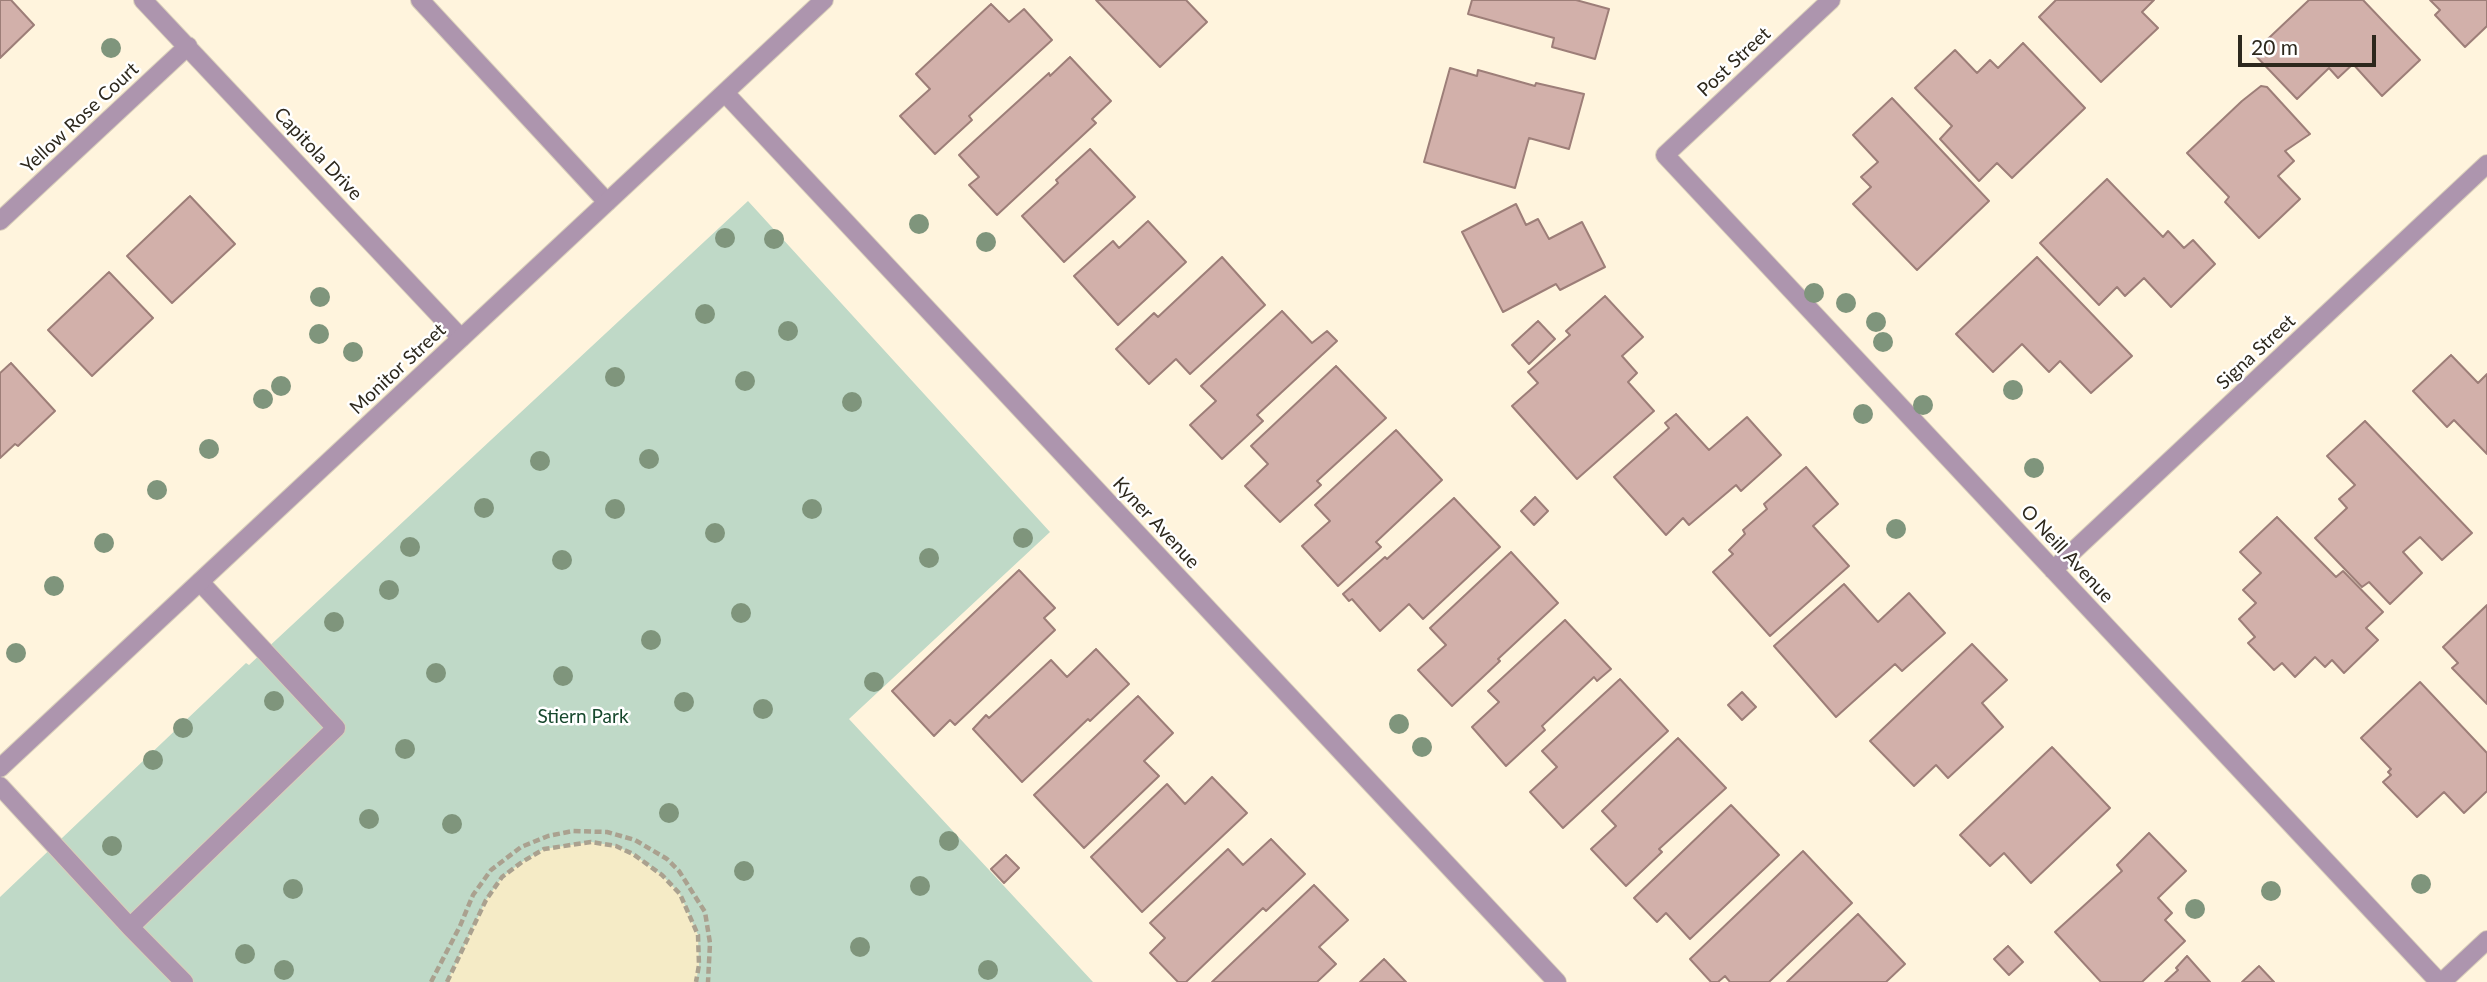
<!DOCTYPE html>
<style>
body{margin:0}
#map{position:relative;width:2487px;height:982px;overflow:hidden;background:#fff4dd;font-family:Lato,sans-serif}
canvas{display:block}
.scale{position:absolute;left:2238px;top:35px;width:138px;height:32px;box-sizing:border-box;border:4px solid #2d281d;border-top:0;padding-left:9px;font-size:21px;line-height:24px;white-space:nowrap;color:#2d281d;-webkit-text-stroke:5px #fff;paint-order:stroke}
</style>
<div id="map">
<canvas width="2487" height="982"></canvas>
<div class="scale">20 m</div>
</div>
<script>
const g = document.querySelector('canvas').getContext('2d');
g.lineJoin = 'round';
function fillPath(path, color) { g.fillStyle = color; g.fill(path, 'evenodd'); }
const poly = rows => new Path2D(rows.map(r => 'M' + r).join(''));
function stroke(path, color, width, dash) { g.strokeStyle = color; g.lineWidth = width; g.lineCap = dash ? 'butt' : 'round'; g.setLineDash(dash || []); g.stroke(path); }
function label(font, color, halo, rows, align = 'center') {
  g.font = font + ' Lato,sans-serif'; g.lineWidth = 5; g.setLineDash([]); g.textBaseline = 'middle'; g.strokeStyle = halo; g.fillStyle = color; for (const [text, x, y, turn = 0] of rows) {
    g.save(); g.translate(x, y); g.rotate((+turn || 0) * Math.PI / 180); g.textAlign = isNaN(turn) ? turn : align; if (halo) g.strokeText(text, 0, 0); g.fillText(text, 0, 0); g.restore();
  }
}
const green = poly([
 [748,201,1050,532,849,719,1093,982,0,982,0,897,246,663,249,665]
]);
const sand = poly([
 [591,842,616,846,633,854,662,875,680,894,698,935,699,965,696,982,447,982,486,900,502,877,522,862,544,849]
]);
const building = poly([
 [0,0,11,0,34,25,0,58,0,0],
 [1096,0,1186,0,1207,22,1160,67,1096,0],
 [1472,0,1576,0,1609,9,1595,59,1552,47,1554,38,1468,14,1472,0],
 [2056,0,2154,0,2142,12,2158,28,2101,82,2039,17,2056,0],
 [2309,0,2363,0,2420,60,2382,96,2353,64,2338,78,2329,68,2297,99,2253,53,2309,0],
 [2430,0,2487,0,2487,26,2465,47,2435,15,2440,10,2430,0],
 [991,4,1009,22,1024,9,1052,40,969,116,972,120,935,154,900,116,930,89,916,74,991,4],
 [2023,43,2085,108,2012,178,1997,163,1979,181,1940,139,1952,126,1915,88,1955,50,1977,73,1990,60,1998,68,2023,43],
 [1070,57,1111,101,1092,119,1096,123,997,215,969,185,979,177,959,155,1049,73,1050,76,1070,57],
 [1450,68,1477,76,1478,70,1535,86,1536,83,1584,94,1569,149,1529,138,1515,188,1424,162,1450,68],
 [2261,86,2267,87,2310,134,2285,151,2294,161,2278,176,2300,199,2259,238,2225,202,2229,197,2187,153,2242,101,2261,86],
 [1892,98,1989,201,1917,270,1853,204,1871,187,1861,177,1878,162,1853,135,1892,98],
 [1090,149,1135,197,1064,262,1022,216,1058,183,1056,180,1090,149],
 [2107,179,2163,237,2168,231,2184,248,2193,240,2215,264,2171,307,2144,278,2125,296,2117,287,2099,305,2040,243,2107,179],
 [190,196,235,244,172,303,127,256,190,196],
 [1516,204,1526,225,1538,219,1549,239,1582,222,1605,267,1560,290,1556,284,1503,312,1462,232,1516,204],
 [1148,221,1186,262,1118,325,1074,276,1113,241,1119,248,1148,221],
 [1222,257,1265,305,1190,374,1176,359,1149,384,1116,349,1154,313,1158,317,1222,257],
 [2037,257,2132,356,2091,393,2060,361,2049,372,2022,344,1993,372,1956,334,2037,257],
 [109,272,153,318,92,376,48,330,109,272],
 [1605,296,1643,337,1622,356,1637,373,1628,382,1654,411,1577,479,1512,406,1538,383,1528,372,1570,335,1566,331,1605,296],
 [1282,311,1312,343,1327,331,1337,341,1257,415,1263,421,1222,459,1190,425,1216,401,1201,386,1282,311],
 [1538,321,1555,339,1529,364,1512,345,1538,321],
 [2451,355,2478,383,2487,374,2487,454,2454,420,2447,427,2413,391,2451,355],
 [11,363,55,411,18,446,15,444,0,458,0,373,11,363],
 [1336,366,1386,418,1317,481,1321,485,1280,522,1245,486,1268,464,1251,446,1336,366],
 [1676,414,1709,450,1747,417,1781,455,1741,491,1736,485,1689,525,1683,518,1666,535,1614,477,1669,428,1665,423,1676,414],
 [2365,421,2472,533,2442,560,2420,537,2403,552,2422,573,2390,604,2369,582,2362,587,2315,538,2347,508,2339,499,2355,485,2327,456,2365,421],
 [1396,430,1442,480,1376,542,1381,547,1338,586,1302,546,1330,521,1315,505,1396,430],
 [1806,467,1838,504,1813,526,1849,566,1770,636,1713,572,1733,554,1729,550,1745,534,1743,530,1767,509,1764,504,1806,467],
 [1535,497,1548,511,1534,525,1521,511,1535,497],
 [1454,498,1500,547,1423,619,1409,604,1380,631,1352,599,1349,601,1343,594,1385,557,1387,559,1454,498],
 [2277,517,2336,577,2343,571,2383,612,2366,628,2378,640,2344,673,2332,660,2325,667,2315,657,2295,677,2282,663,2274,670,2248,643,2255,637,2239,619,2256,603,2243,590,2261,573,2240,552,2277,517],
 [1511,552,1558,603,1498,659,1500,661,1452,706,1418,670,1446,645,1430,628,1511,552],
 [1019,570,1055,608,1044,618,1055,630,955,725,950,720,934,736,892,691,1019,570],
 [1844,584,1878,622,1909,593,1945,633,1902,671,1895,664,1836,717,1774,646,1844,584],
 [2487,605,2487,704,2452,668,2458,663,2443,647,2487,605],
 [1565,620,1611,669,1597,681,1594,677,1542,726,1545,730,1506,766,1472,727,1499,702,1488,691,1565,620],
 [1972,644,2007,680,1982,703,2003,727,1948,778,1936,765,1914,786,1870,741,1972,644],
 [1096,649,1129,684,1090,721,1088,719,1022,782,973,729,986,715,989,718,1051,660,1067,677,1096,649],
 [1620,679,1668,731,1563,828,1530,792,1557,767,1542,751,1620,679],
 [2420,682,2487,753,2487,791,2464,813,2444,792,2417,817,2383,782,2391,775,2388,772,2391,769,2361,738,2420,682],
 [1742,692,1756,707,1742,720,1728,705,1742,692],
 [1138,696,1173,733,1144,761,1159,776,1084,848,1034,795,1138,696],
 [1678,738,1726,788,1659,849,1662,852,1626,886,1591,849,1616,826,1602,811,1678,738],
 [2052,747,2110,808,2031,883,2004,853,1990,866,1960,835,2052,747],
 [1212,777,1247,813,1142,912,1091,857,1167,784,1185,804,1212,777],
 [1731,805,1779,855,1690,939,1666,913,1657,922,1634,898,1731,805],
 [2149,833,2186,871,2158,898,2172,913,2165,920,2185,941,2142,982,2101,982,2055,932,2122,871,2117,865,2149,833],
 [1271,839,1305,874,1266,911,1263,908,1186,982,1178,982,1150,953,1165,938,1150,923,1228,849,1243,865,1271,839],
 [1803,851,1852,903,1769,982,1730,982,1725,976,1718,982,1711,982,1690,959,1803,851],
 [1006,855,1019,868,1004,883,991,869,1006,855],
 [1314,885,1348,920,1319,947,1336,964,1317,982,1212,982,1314,885],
 [1858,914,1905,964,1886,982,1787,982,1858,914],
 [2008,946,2023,962,2009,975,1994,959,2008,946],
 [2187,956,2210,982,2165,982,2178,970,2176,968,2187,956],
 [1384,959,1406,982,1360,982,1384,959],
 [2259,966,2274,982,2242,982,2259,966]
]);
const path = poly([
 [431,982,460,926,473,895,491,870,521,847,548,836,573,831,607,832,635,840,667,859,679,871,705,912,710,943,708,982],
 [447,982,486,900,502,877,522,862,544,849,591,842,616,846,633,854,662,875,680,894,698,935,699,965,696,982]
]);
const service = poly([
 [420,0,607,202],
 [0,786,130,927,336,728,200,582],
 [130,927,184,982]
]);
const minor = poly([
 [143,0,461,338],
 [1831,0,1665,155,2439,982],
 [725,93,1557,982],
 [0,221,188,46],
 [2053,570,2487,164],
 [2442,982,2487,940]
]);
const tertiary = poly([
 [0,768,824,0]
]);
const trees = [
 [111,48],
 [919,224],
 [725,238],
 [774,239],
 [986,242],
 [1814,293],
 [320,297],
 [1846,303],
 [705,314],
 [1876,322],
 [788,331],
 [319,334],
 [1883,342],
 [353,352],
 [615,377],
 [745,381],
 [281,386],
 [2013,390],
 [263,399],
 [852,402],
 [1923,405],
 [1863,414],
 [209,449],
 [649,459],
 [540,461],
 [2034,468],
 [157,490],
 [484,508],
 [615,509],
 [812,509],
 [1896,529],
 [715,533],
 [1023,538],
 [104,543],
 [410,547],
 [929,558],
 [562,560],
 [54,586],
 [389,590],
 [741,613],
 [334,622],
 [651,640],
 [16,653],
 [436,673],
 [563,676],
 [874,682],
 [274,701],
 [684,702],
 [763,709],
 [1399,724],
 [183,728],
 [1422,747],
 [405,749],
 [153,760],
 [669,813],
 [369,819],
 [452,824],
 [949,841],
 [112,846],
 [744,871],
 [2421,884],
 [920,886],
 [293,889],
 [2271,891],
 [2195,909],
 [860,947],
 [245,954],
 [284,970],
 [988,970]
];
const streetNames = [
 ["Post Street",1734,62,-43],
 ["Yellow Rose Court",80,118,-43],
 ["Capitola Drive",318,154,47],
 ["Signa Street",2256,352,-43],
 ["Monitor Street",398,369,-43],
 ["Kyner Avenue",1156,523,47],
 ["O Neill Avenue",2067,554,47]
];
const parkNames = [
 ["Stiern Park",583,717]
];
fillPath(green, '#bfd9c7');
fillPath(sand, '#f5ebc6');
fillPath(building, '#d2b0aa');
stroke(building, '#9d7e78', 2);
stroke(service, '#d9cfba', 20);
stroke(minor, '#d9cfba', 20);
stroke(tertiary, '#d9cfba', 20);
stroke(path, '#aaa18f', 4.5, [7, 3.5]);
stroke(service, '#ad95ae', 18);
stroke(minor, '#ad95ae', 18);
stroke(tertiary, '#ad95ae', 18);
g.fillStyle = '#7f957c';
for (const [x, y] of trees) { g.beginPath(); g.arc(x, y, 10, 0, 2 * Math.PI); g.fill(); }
label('19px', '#2d281d', '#fff', streetNames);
label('19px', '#17482d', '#fff', parkNames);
</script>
